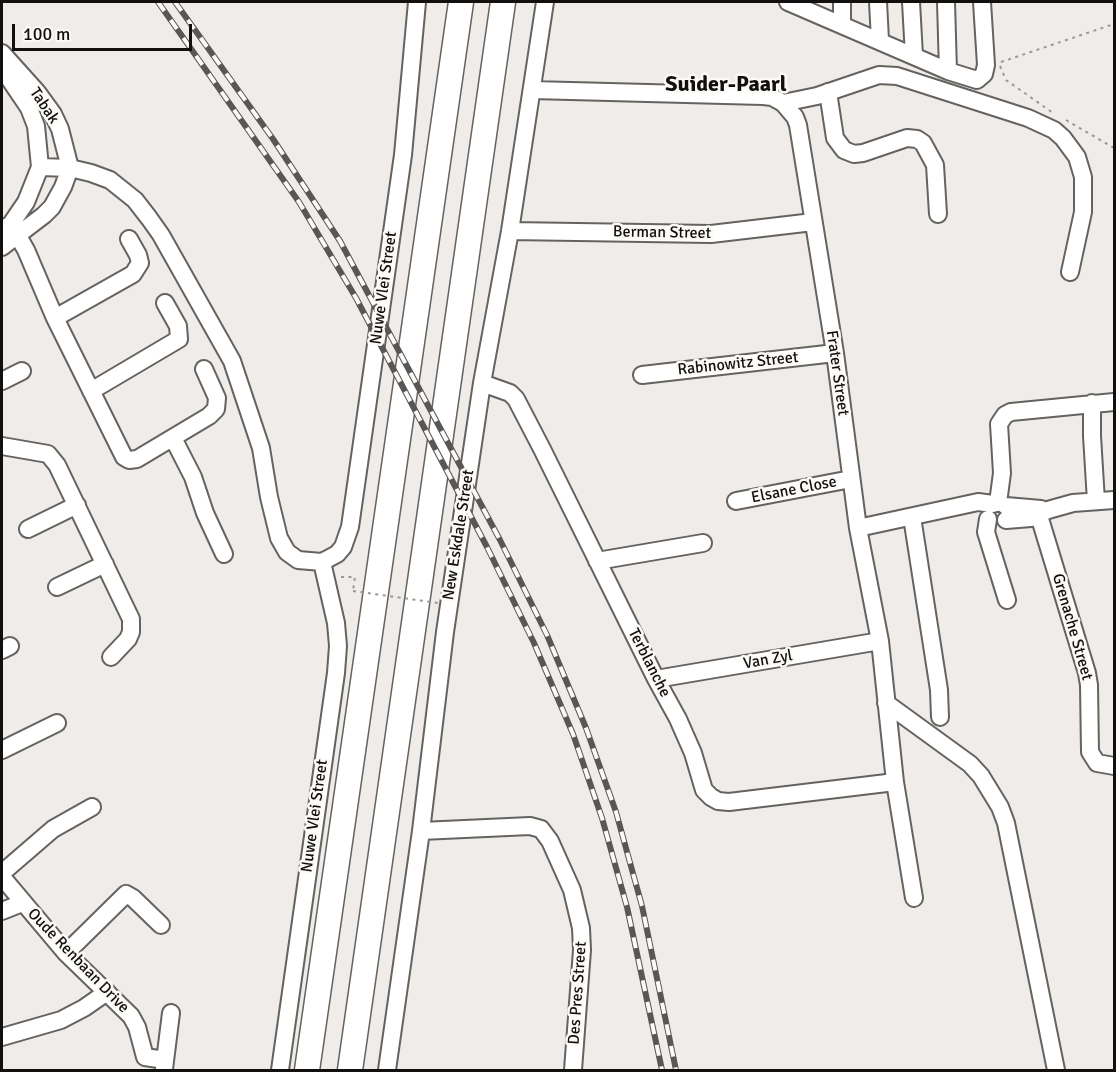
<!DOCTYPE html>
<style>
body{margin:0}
#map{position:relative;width:1116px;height:1072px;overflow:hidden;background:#efece9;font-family:Signika,sans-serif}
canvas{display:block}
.frame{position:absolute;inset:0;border:3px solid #11100f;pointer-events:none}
.scale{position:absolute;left:12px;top:24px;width:180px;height:27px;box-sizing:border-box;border:3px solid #11100f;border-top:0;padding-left:8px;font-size:18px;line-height:21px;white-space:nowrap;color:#11100f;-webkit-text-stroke:4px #fcfaf6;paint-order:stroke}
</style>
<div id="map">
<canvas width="1116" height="1072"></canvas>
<div class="frame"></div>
<div class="scale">100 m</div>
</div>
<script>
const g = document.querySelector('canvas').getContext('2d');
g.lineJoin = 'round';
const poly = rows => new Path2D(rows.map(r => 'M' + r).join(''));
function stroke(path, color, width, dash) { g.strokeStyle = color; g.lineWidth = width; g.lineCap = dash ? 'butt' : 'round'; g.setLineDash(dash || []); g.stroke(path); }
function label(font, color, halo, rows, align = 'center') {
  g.font = font + ' Signika,sans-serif'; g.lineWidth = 5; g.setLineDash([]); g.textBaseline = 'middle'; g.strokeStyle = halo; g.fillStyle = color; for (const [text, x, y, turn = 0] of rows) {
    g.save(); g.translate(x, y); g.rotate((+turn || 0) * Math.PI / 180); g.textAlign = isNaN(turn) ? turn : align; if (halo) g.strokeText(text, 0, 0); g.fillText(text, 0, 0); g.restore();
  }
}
const path = poly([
 [1001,62,1114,24],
 [1000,66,1006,80,1053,113],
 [1066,120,1114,148],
 [341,577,355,577,353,591]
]);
const minor = poly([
 [788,2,948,71,977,80,984,74,986,65,982,2],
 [878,2,880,40],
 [911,2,914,56],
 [946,2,948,71],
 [842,24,842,2],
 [2,53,37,92,53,114,60,129,70,168,63,187,52,207,44,215,2,247],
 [2,68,29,108,36,126,40,167,26,202,11,224,4,229],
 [532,90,763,96,772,97,783,103,795,117,798,125,835,353,858,528,880,641,895,782,914,898],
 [828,92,835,138,844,150,854,154,863,153,907,138,917,139,923,143,935,165,938,214],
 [783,103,817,96,879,75,897,76,1028,118,1054,130,1063,138,1077,157,1083,177,1083,212,1070,272],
 [40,167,70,168,91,173,110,180,135,200,149,218,161,235,232,361,261,448,269,497,279,538,287,552,298,560,322,562],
 [11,224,26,250,55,318,124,457,129,460,137,459,209,416,216,409,217,398,204,369],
 [510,231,711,234,813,222],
 [55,318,133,274,140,263,138,255,129,239],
 [642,375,835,353],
 [2,381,22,371],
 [482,383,510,393,516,399,542,449,656,679,678,719,693,753,704,790,711,797,718,801,729,802,895,782],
 [91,391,179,339,178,326,165,303],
 [1092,403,1092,436,1096,501],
 [173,438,193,477,205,513,224,554],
 [2,446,48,454,57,465,131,619,131,632,128,639,111,657],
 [736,501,851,479],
 [998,503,1002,473,999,424,1005,415,1011,412,1114,402],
 [1006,506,1041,509],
 [1037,509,1087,673,1089,685,1090,752,1097,763,1114,766],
 [912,517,939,690,940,717],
 [988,519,986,532,1007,600],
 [1006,520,1031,518,1048,510,1073,503,1114,500],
 [858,528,978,502,993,504],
 [28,529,77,505],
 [597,561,703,543],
 [57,587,105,564],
 [2,650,10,646],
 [656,679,880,641],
 [886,703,970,764,981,776,1000,807,1006,823,1056,1070],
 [2,750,57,723],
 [421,831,530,826,541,829,550,841,572,890,581,928,582,950,573,1070],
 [2,873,53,829,92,807],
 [2,877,66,953,131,1016,137,1027,145,1057,165,1060],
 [2,911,22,903],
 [66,953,126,894,133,898,161,925],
 [2,1037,61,1020,84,1008,107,992],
 [164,1069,171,1013],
 [280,1070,336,673,338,646,336,623,322,562,337,554,343,547,350,527,403,155,417,2],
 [387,1070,421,831,445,632,482,383,510,231,545,2]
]);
const highway = poly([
 [307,1070,461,2],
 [350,1070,503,2]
]);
const rail = poly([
 [158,2,299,202,356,298,487,547,534,643,573,734,602,818,627,907,662,1070],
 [175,2,273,139,340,241,500,540,547,635,586,728,616,812,642,906,676,1070]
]);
const pathBridge = poly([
 [353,591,438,603]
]);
const streetNames = [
 ["Tabak",44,106,56],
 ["Berman Street",662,233,1],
 ["Nuwe Vlei Street",384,288,-82],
 ["Rabinowitz Street",738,364,-6],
 ["Frater Street",837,373,82],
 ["Elsane Close",794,490,-11],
 ["New Eskdale Street",459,535,-81],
 ["Grenache Street",1072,627,74],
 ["Van Zyl",768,660,-10],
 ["Terblanche",649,663,63],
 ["Nuwe Vlei Street",315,816,-82],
 ["Oude Renbaan Drive",78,961,46],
 ["Des Pres Street",578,993,-86]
];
const districtNames = [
 ["Suider-Paarl",726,85]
];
stroke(minor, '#656360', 20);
stroke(highway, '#656360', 27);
stroke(path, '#9b9996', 2, [3, 4.5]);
stroke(minor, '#fff', 16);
stroke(highway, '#fff', 24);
stroke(rail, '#595755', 6);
stroke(rail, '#fcfaf6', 4, [11]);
stroke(pathBridge, '#9b9996', 2, [3, 4.5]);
label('16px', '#11100f', '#fcfaf6', streetNames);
label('bold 22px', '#11100f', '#fcfaf6', districtNames);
</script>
